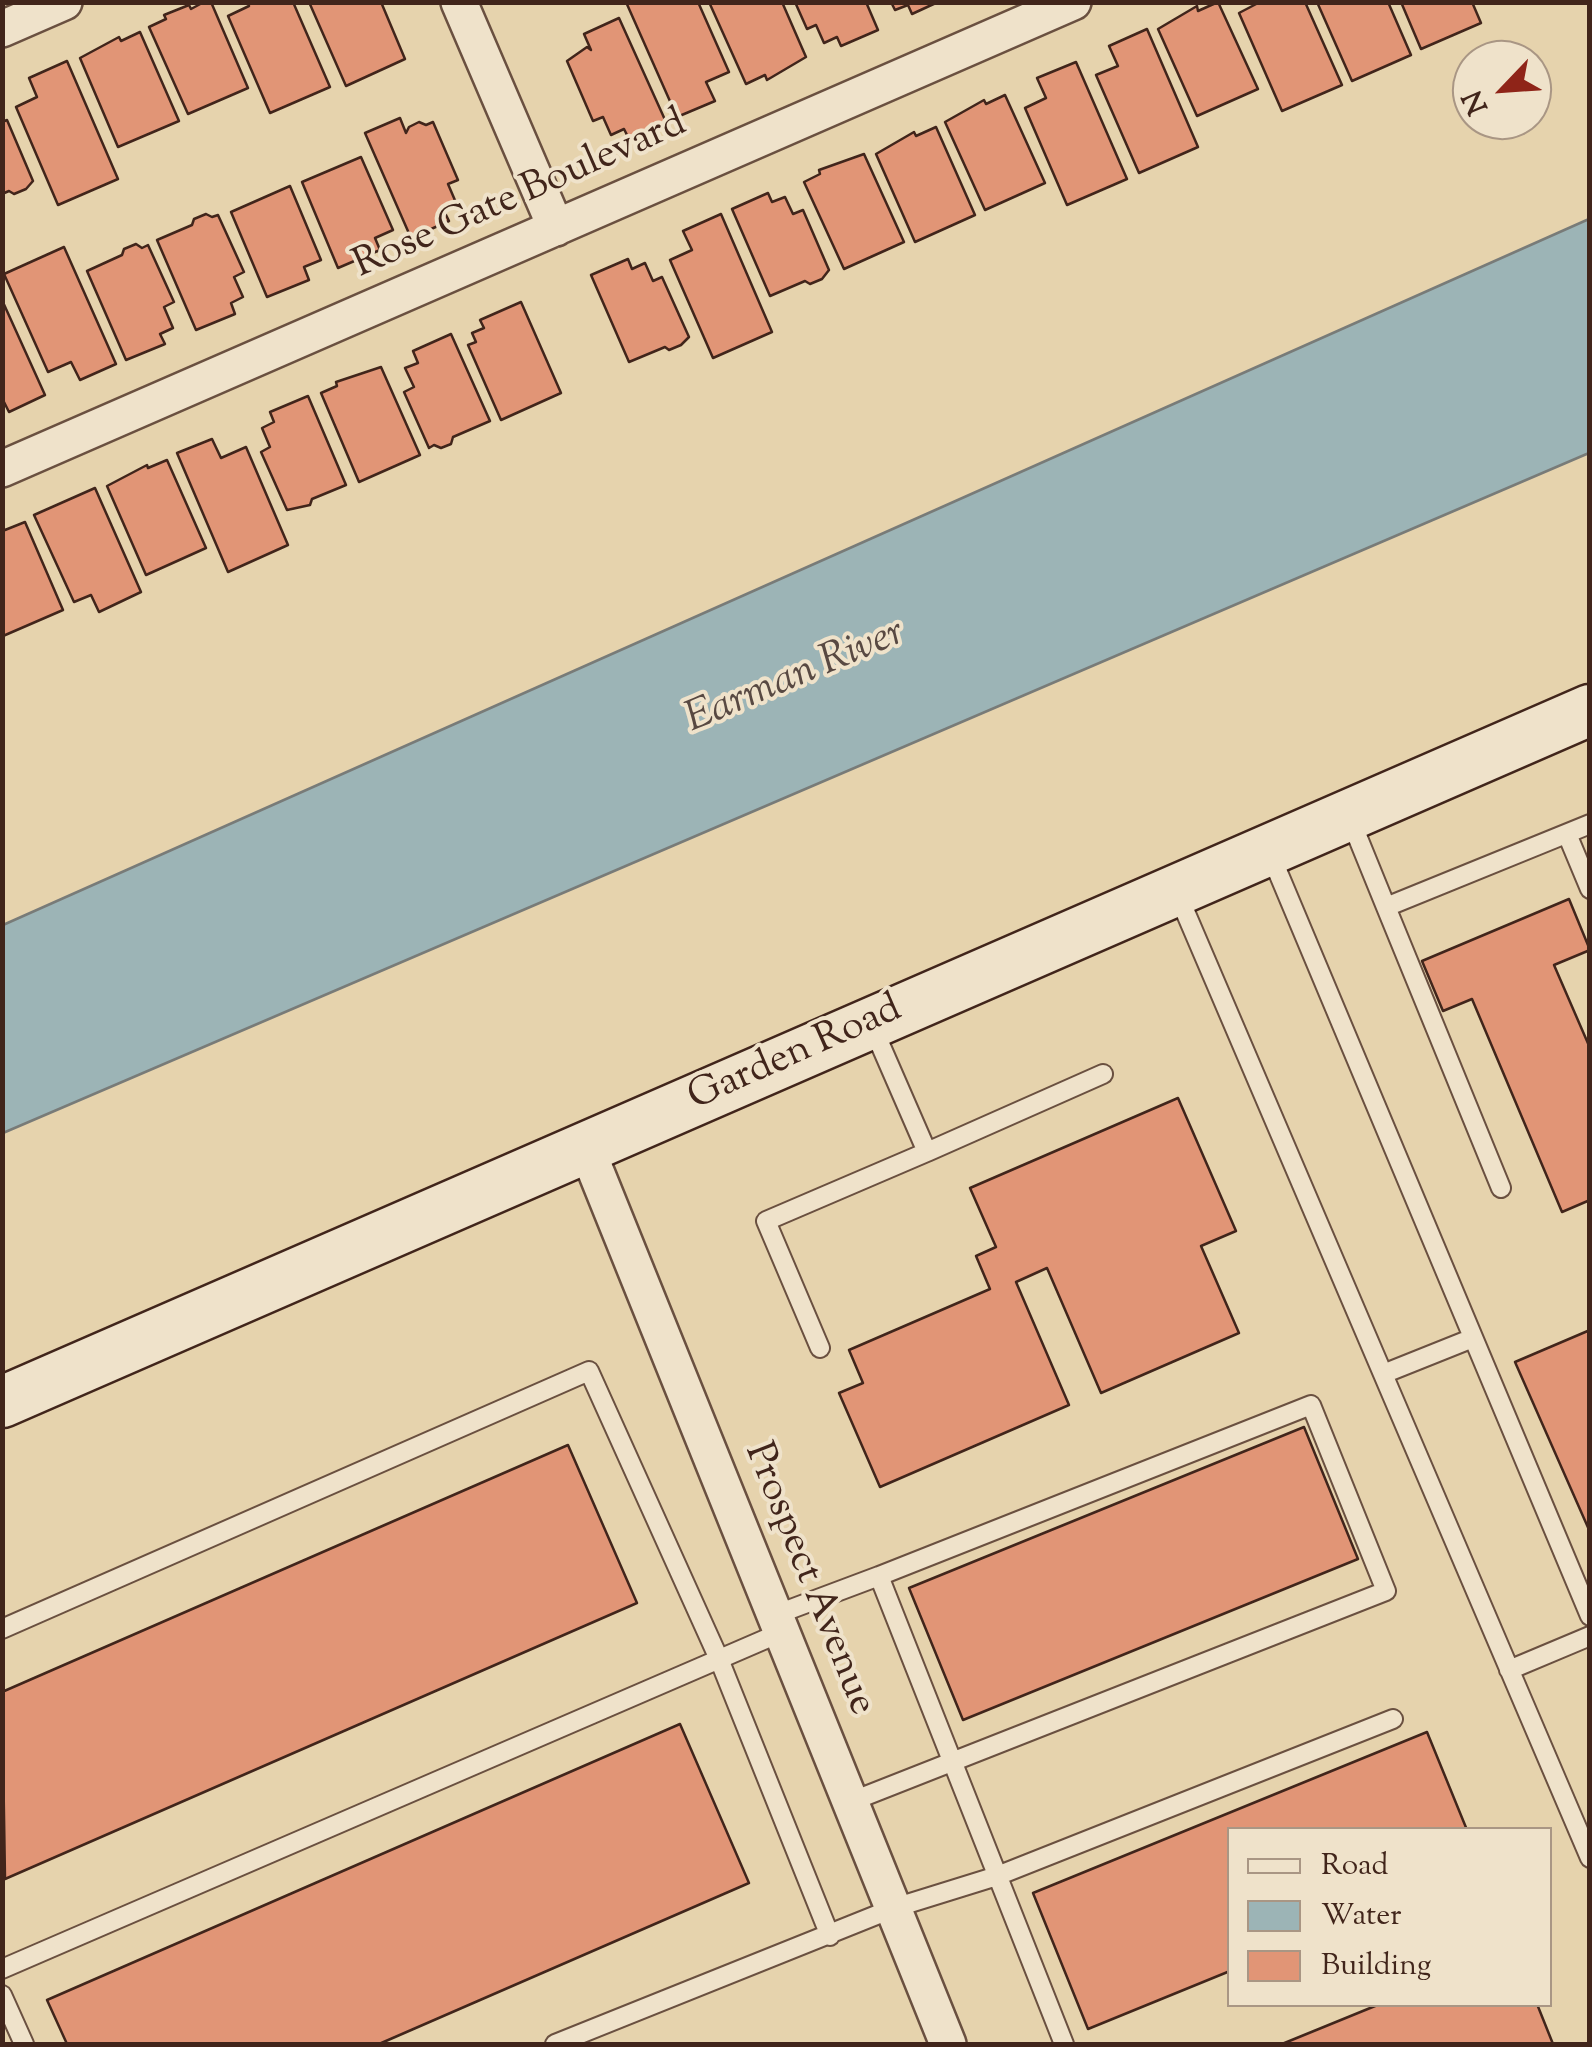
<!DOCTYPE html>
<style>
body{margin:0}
#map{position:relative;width:1592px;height:2047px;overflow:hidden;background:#e6d3ad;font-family:"Sorts Mill Goudy",serif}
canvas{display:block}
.frame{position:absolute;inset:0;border:5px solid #41251b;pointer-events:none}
.legend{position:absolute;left:1227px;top:1827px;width:325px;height:180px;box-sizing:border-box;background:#efe2ca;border:2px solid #a99684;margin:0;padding:12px 18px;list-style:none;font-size:30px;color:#41251b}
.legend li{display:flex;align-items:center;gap:20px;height:50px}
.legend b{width:50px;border:2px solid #a99684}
.north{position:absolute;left:1452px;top:40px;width:100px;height:100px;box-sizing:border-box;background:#efe2ca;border:2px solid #a99684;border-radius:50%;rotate:245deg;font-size:28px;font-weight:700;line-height:40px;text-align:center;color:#41251b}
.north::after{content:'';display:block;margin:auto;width:35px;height:45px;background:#8f2418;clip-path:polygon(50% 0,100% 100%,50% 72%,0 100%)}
</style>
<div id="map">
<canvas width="1592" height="2047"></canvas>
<div class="frame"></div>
<ul class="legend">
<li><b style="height:12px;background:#efe2ca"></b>Road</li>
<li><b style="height:28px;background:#9cb4b6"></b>Water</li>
<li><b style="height:28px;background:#e19576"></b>Building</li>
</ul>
<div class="north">N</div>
</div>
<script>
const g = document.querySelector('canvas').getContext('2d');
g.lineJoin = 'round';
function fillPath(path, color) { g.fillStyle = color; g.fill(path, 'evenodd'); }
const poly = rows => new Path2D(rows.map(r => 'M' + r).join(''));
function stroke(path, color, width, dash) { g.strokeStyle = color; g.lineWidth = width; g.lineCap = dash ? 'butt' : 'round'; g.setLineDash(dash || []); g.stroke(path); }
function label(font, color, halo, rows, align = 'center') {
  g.font = font + ' "Sorts Mill Goudy",serif'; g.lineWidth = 8; g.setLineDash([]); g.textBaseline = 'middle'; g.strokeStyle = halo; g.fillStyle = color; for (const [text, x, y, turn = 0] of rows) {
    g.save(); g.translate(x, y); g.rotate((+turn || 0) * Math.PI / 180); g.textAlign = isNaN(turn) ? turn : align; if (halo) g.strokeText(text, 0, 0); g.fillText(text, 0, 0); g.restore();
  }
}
const water = poly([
 [1589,219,1589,453,3,1133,3,925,1589,219]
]);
const building = poly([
 [204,2,211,2,248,88,188,114,149,27,166,19,164,15,189,5,191,9,204,2],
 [248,2,293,2,330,87,270,113,228,16,249,6,248,2],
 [309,2,381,2,405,59,346,86,309,2],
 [626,2,698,2,729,72,706,82,715,101,677,117,626,2],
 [709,2,782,2,806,57,767,80,765,75,746,84,709,2],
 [795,2,866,2,878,30,841,46,837,37,824,43,816,25,807,29,795,2],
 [891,2,938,2,912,14,908,5,895,10,891,2],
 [1218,2,1258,89,1197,116,1158,29,1197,6,1198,11,1218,2],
 [1260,2,1305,2,1342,85,1282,111,1239,13,1260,2],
 [1317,2,1388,2,1411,55,1352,81,1317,2],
 [1401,2,1472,2,1481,23,1421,49,1401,2],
 [619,18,666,122,629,139,624,129,611,135,603,117,593,121,567,61,587,47,591,50,584,34,619,18],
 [1147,29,1198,147,1139,173,1096,75,1118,66,1109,46,1147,29],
 [140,32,179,121,118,147,80,58,119,37,121,41,140,32],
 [67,61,118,179,58,205,16,107,37,97,29,78,67,61],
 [1076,62,1127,179,1067,205,1025,108,1046,98,1037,78,1076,62],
 [1005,95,1045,183,985,210,945,122,984,100,986,104,1005,95],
 [400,118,406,133,409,127,419,122,426,125,433,122,458,180,448,184,457,205,444,211,449,221,411,238,365,133,400,118],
 [7,120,33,181,26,189,14,194,9,191,2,194,2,122,7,120],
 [936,127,975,215,915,242,876,154,914,132,916,136,936,127],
 [864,154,904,242,844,269,804,182,820,174,819,170,864,154],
 [361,157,393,230,375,238,380,250,338,268,302,182,361,157],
 [290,186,321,260,304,267,309,280,267,297,231,212,290,186],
 [768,193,772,202,785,197,793,214,803,210,829,270,822,279,810,284,805,281,770,296,732,209,768,193],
 [206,214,212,217,218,215,244,272,234,277,243,297,231,303,235,314,196,330,157,240,192,225,194,219,206,214],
 [721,214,772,332,713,358,670,260,692,250,683,231,721,214],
 [136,244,142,248,148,245,174,302,164,307,173,328,160,334,165,344,126,360,87,271,122,255,124,249,136,244],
 [64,247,116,364,80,380,71,362,48,372,4,274,64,247],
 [628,259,632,269,645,263,653,281,662,277,689,337,681,345,669,350,665,347,629,362,591,275,628,259],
 [2,300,45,395,9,412,2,398,2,300],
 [521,302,561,393,501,420,468,345,476,342,472,333,484,328,480,320,521,302],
 [451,334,490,421,453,437,451,444,441,448,434,445,429,448,404,392,414,387,405,368,418,363,413,351,451,334],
 [381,367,420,455,359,482,321,393,337,386,336,382,381,367],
 [308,396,346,485,312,499,310,505,287,510,261,452,270,447,262,428,274,422,270,412,308,396],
 [212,439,221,458,246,447,288,545,228,572,177,453,212,439],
 [167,460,206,548,146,575,107,486,147,465,148,468,167,460],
 [95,488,141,592,99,612,91,595,74,602,34,515,95,488],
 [25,522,63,610,3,636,2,527,5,530,25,522],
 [1569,899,1590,950,1554,965,1590,1048,1590,1200,1562,1212,1472,999,1443,1011,1422,961,1569,899],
 [1178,1098,1236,1231,1201,1246,1239,1333,1101,1393,1047,1268,1016,1282,1069,1405,880,1487,839,1393,863,1383,849,1350,990,1289,976,1256,996,1247,970,1188,1178,1098],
 [1590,1330,1590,1532,1515,1362,1590,1330],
 [1304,1427,1358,1559,963,1720,909,1588,1304,1427],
 [568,1445,637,1603,5,1879,2,1692,568,1445],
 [680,1724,749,1883,379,2044,67,2044,47,2000,680,1724],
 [1427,1732,1467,1830,1230,1830,1230,1971,1088,2029,1033,1893,1427,1732],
 [1380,2004,1537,2004,1553,2044,1282,2044,1380,2004]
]);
const lane = poly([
 [1349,816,1386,907,1590,824],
 [1567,834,1590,889],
 [1269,851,1590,1616],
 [1178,895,1590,1858],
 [1386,907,1501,1188],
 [927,1152,1103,1074],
 [820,1348,766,1221,927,1152,873,1028],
 [1383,1374,1473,1338],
 [775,1615,879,1576,1064,2044],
 [2,1629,589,1371,719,1659,830,1936],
 [1509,1670,1590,1636],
 [850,1802,1386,1591,1311,1405,879,1576],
 [2,1969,782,1632],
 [2,1995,24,2044],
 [555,2044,894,1908,997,1876,1393,1719]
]);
const street = poly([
 [459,2,556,228],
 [2,29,64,2],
 [2,469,1073,2],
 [586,1147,948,2044]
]);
const secondary = poly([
 [2,1402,1590,710]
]);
const streetNames = [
 ["Rose Gate Boulevard",521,197,-24],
 ["Garden Road",796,1056,-24],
 ["Prospect Avenue",807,1580,68]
];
const waterNames = [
 ["Earman River",796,679,-23]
];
fillPath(water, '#9cb4b6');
stroke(water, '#787b78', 2.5);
fillPath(building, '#e19576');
stroke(building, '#41251b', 2.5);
stroke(lane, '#6a5040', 22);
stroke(street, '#6a5040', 40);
stroke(secondary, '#41251b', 55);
stroke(lane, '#efe2ca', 18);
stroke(street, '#efe2ca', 35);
stroke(secondary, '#efe2ca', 50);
label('40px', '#41251b', '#efe2ca', streetNames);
label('italic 42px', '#584942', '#efe2ca', waterNames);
</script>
